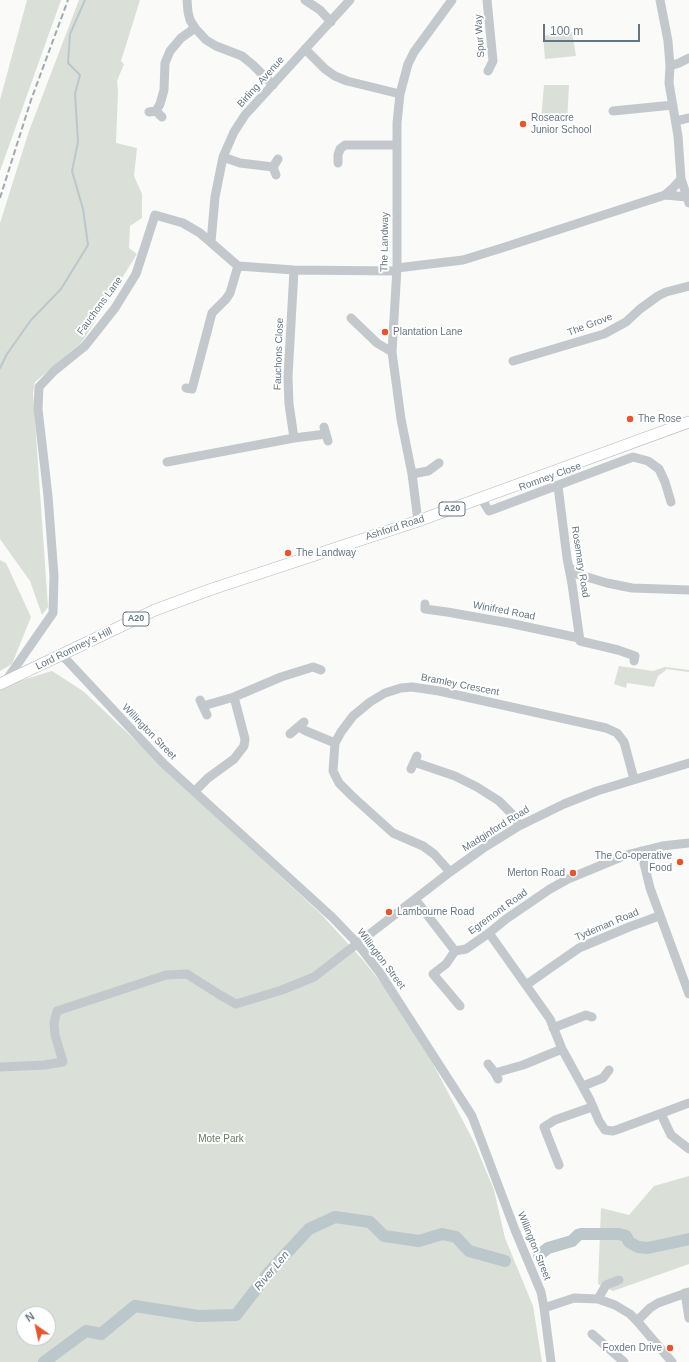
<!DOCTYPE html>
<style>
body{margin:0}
#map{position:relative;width:689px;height:1362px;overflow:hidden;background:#fafaf8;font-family:Arial,sans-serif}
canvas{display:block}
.north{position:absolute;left:16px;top:1306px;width:40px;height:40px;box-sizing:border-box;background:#fff;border:1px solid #c1c8cd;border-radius:50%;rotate:326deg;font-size:11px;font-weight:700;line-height:16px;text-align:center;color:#657683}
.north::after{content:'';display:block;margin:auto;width:14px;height:18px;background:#e4572e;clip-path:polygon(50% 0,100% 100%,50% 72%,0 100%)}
.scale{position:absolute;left:543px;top:24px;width:97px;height:18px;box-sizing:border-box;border:2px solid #657683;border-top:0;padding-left:5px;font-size:12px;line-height:14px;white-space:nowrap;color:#657683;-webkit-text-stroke:3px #fff;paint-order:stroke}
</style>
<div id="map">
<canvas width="689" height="1362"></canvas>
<div class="north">N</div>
<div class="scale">100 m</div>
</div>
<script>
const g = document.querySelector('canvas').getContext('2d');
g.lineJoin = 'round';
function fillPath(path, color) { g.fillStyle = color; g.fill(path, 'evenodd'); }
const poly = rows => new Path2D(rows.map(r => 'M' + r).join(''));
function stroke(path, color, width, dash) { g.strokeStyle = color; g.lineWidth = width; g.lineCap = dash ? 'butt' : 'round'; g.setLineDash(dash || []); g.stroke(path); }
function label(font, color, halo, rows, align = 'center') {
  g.font = font + ' Arial,sans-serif'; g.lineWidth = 4; g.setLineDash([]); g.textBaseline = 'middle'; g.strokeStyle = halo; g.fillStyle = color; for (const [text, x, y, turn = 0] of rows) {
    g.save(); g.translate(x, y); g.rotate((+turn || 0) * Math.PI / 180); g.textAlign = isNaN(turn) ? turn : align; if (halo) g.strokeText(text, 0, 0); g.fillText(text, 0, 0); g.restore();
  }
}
const green = poly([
 [27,0,61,0,0,171,0,100],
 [79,0,140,0,121,61,124,64,117,81,118,92,116,143,137,148,134,176,142,194,142,218,130,226,129,248,137,254,82,342,35,382,33,393,48,607,42,615,30,581,0,539,0,223,29,131],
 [572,32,576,56,545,59,543,36],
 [544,85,569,85,567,122,541,120],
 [0,560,6,563,31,617,12,664,0,671],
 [619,666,653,671,665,667,689,670,689,672,666,669,665,671,658,676,654,687,627,683,626,688,614,684],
 [52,671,83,691,238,837,321,914,362,959,383,985,431,1060,474,1142,494,1190,505,1238,533,1306,542,1362,0,1362,0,689,19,681],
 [24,1314,48,1314,48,1338,24,1338],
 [689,1176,689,1264,613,1291,598,1284,601,1208,629,1215,654,1186]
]);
const stream = poly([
 [0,368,7,354,31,320,61,289,88,245,83,209,72,171,78,142,75,94,80,75,68,63,70,34,85,0]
]);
const river = poly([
 [539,1255,548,1248,572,1241,578,1235,581,1234,619,1234,626,1236,629,1242,638,1247,648,1248,689,1239],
 [44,1362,86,1331,101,1334,135,1306,198,1316,236,1315,270,1271,309,1229,335,1217,370,1222,384,1236,419,1241,442,1234,456,1237,469,1251,505,1261]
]);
const minor = poly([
 [187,0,188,12,190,20,195,28,206,40,216,46,242,56,253,65,273,85],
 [305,0,320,10,331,22],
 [487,0,493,61,488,71],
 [660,0,668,41,670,66,669,83,678,136,681,179,689,203],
 [305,49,325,69,335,76,347,81,400,94],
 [670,66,679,63,689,58],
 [156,111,160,104,164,90,165,63,170,51,181,38,195,28],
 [613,111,673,105],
 [149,112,156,111,162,117],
 [676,121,689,118],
 [223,157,240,163,273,167],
 [338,163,338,155,340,149,345,145,397,145],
 [276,175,273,167,278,159],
 [665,195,687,197],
 [211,242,215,197,223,157,234,132,245,115,350,0],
 [397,268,463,260,505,247,665,195,673,188,681,179],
 [294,270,288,377,289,404,294,438],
 [351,318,377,343,392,352],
 [513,361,604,334,626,322,640,309,658,296,666,292,689,286],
 [186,388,192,389,212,313,226,299,230,293,238,266],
 [324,427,328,441],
 [167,462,294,438,326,434],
 [412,474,428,471,439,463],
 [558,486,567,558,572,584,580,641,618,650,635,656,634,661],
 [481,498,489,511,633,457,648,461,659,469,665,482,671,502],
 [418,521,412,474,401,419,392,352,397,268,397,123,400,94,408,64,414,52,452,0],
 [569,567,577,574,607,583,632,588,689,590],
 [425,604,425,609,447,612,509,623,579,638],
 [62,655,163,763,332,917,357,943,380,973,472,1116,515,1230,541,1292,544,1308,551,1362],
 [5,682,53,613,54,576,48,496,38,409,39,387,54,371,85,346,115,308,136,274,155,215,183,223,200,233,238,266,294,270,396,271],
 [200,700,207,715],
 [203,706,234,697,281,677,313,667,321,670],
 [299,727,306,731,335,743],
 [290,734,304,722],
 [414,762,455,776,477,787,499,801,513,815,519,826],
 [411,769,417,756],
 [195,791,208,778,234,759,244,746,245,739,234,697],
 [641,851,650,888,689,994],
 [450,872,434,854,423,846,393,833,352,796,339,783,333,771,335,743,341,732,353,716,370,702,385,693,401,688,412,687,439,691,606,728,617,733,624,742,634,779],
 [415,899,455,951],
 [489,933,550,1019,562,1049,590,1100,599,1121,605,1130,613,1131,619,1129,689,1103],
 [455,951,466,949,489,933,506,919,550,889,568,879,626,855,662,846,689,843],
 [455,951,446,964,433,974,460,1006],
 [526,985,579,948,629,927,659,916],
 [553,1028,586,1015,592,1017],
 [488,1064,495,1073,498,1079],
 [0,1067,45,1065,63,1062,55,1035,54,1023,57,1011,166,975,187,974,220,995,236,1004,282,990,314,977,450,872,482,849,519,826,564,804,597,791,689,763],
 [495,1073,523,1065,562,1049],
 [583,1086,603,1078,609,1070],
 [661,1114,671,1135,689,1149],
 [559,1165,544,1127,555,1120,592,1107],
 [685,1293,689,1318],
 [598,1299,606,1285,619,1280],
 [544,1308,574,1298,598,1299,615,1305,630,1314,637,1321,672,1362],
 [637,1321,650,1308,658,1303,689,1292],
 [592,1334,624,1362]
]);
const major = poly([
 [0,684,155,610,212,589,418,521,689,422]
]);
const rail = poly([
 [0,198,31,100,68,0]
]);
const markers = [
 [523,124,4,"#e4572e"],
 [385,332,4,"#e4572e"],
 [630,419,4,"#e4572e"],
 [288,553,4,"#e4572e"],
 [680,862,4,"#e4572e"],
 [573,873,4,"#e4572e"],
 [389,912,4,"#e4572e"],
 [670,1348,4,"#e4572e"]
];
const shields = [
 [452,509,26],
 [136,619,26]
];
const shieldNames = [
 ["A20",452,509],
 ["A20",136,619]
];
const streetNames = [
 ["Spur Way",480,36,-94],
 ["Birling Avenue",261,82,-48],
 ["The Landway",385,242,-89],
 ["Fauchons Lane",100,306,-54],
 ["The Grove",590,325,-21],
 ["Fauchons Close",279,354,-88],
 ["Romney Close",550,477,-20],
 ["Ashford Road",395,528,-18],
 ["Rosemary Road",580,562,81],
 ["Winifred Road",504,611,11],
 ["Lord Romney's Hill",74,649,-26],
 ["Bramley Crescent",460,685,11],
 ["Willington Street",149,732,46],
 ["Madginford Road",496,829,-32],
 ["Egremont Road",498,912,-36],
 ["Tydeman Road",607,925,-23],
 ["Willington Street",381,959,53],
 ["Willington Street",534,1246,68]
];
const poiNames = [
 ["Roseacre",531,118],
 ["Junior School",531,130],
 ["Plantation Lane",393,332],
 ["The Rose",638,419],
 ["The Landway",296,553],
 ["The Co-operative",672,856,"right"],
 ["Food",672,868,"right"],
 ["Merton Road",565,873,"right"],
 ["Lambourne Road",397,912],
 ["Foxden Drive",662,1348,"right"]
];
const parkNames = [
 ["Mote Park",221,1139]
];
const waterNames = [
 ["River Len",272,1271,-50]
];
fillPath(green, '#dadfd7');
stroke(stream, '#bbc7cb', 2);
stroke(river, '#bbc7cb', 12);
stroke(major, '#b5babe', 12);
stroke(minor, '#c3c8cc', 9);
stroke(major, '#fff', 11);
stroke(rail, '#a2aab0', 2, [6, 3]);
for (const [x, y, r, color] of markers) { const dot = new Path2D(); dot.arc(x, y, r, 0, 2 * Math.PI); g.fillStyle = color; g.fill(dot); stroke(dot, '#fff', 1.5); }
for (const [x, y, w] of shields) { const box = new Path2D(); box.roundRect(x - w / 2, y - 7, w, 14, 3); g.fillStyle = '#fff'; g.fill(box); stroke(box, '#657683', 1); }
label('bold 9px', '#657683', null, shieldNames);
label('10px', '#657683', '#fff', streetNames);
label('10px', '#657683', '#fff', poiNames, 'left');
label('10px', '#687a64', '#fff', parkNames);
label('italic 11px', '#60757c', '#fff', waterNames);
</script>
